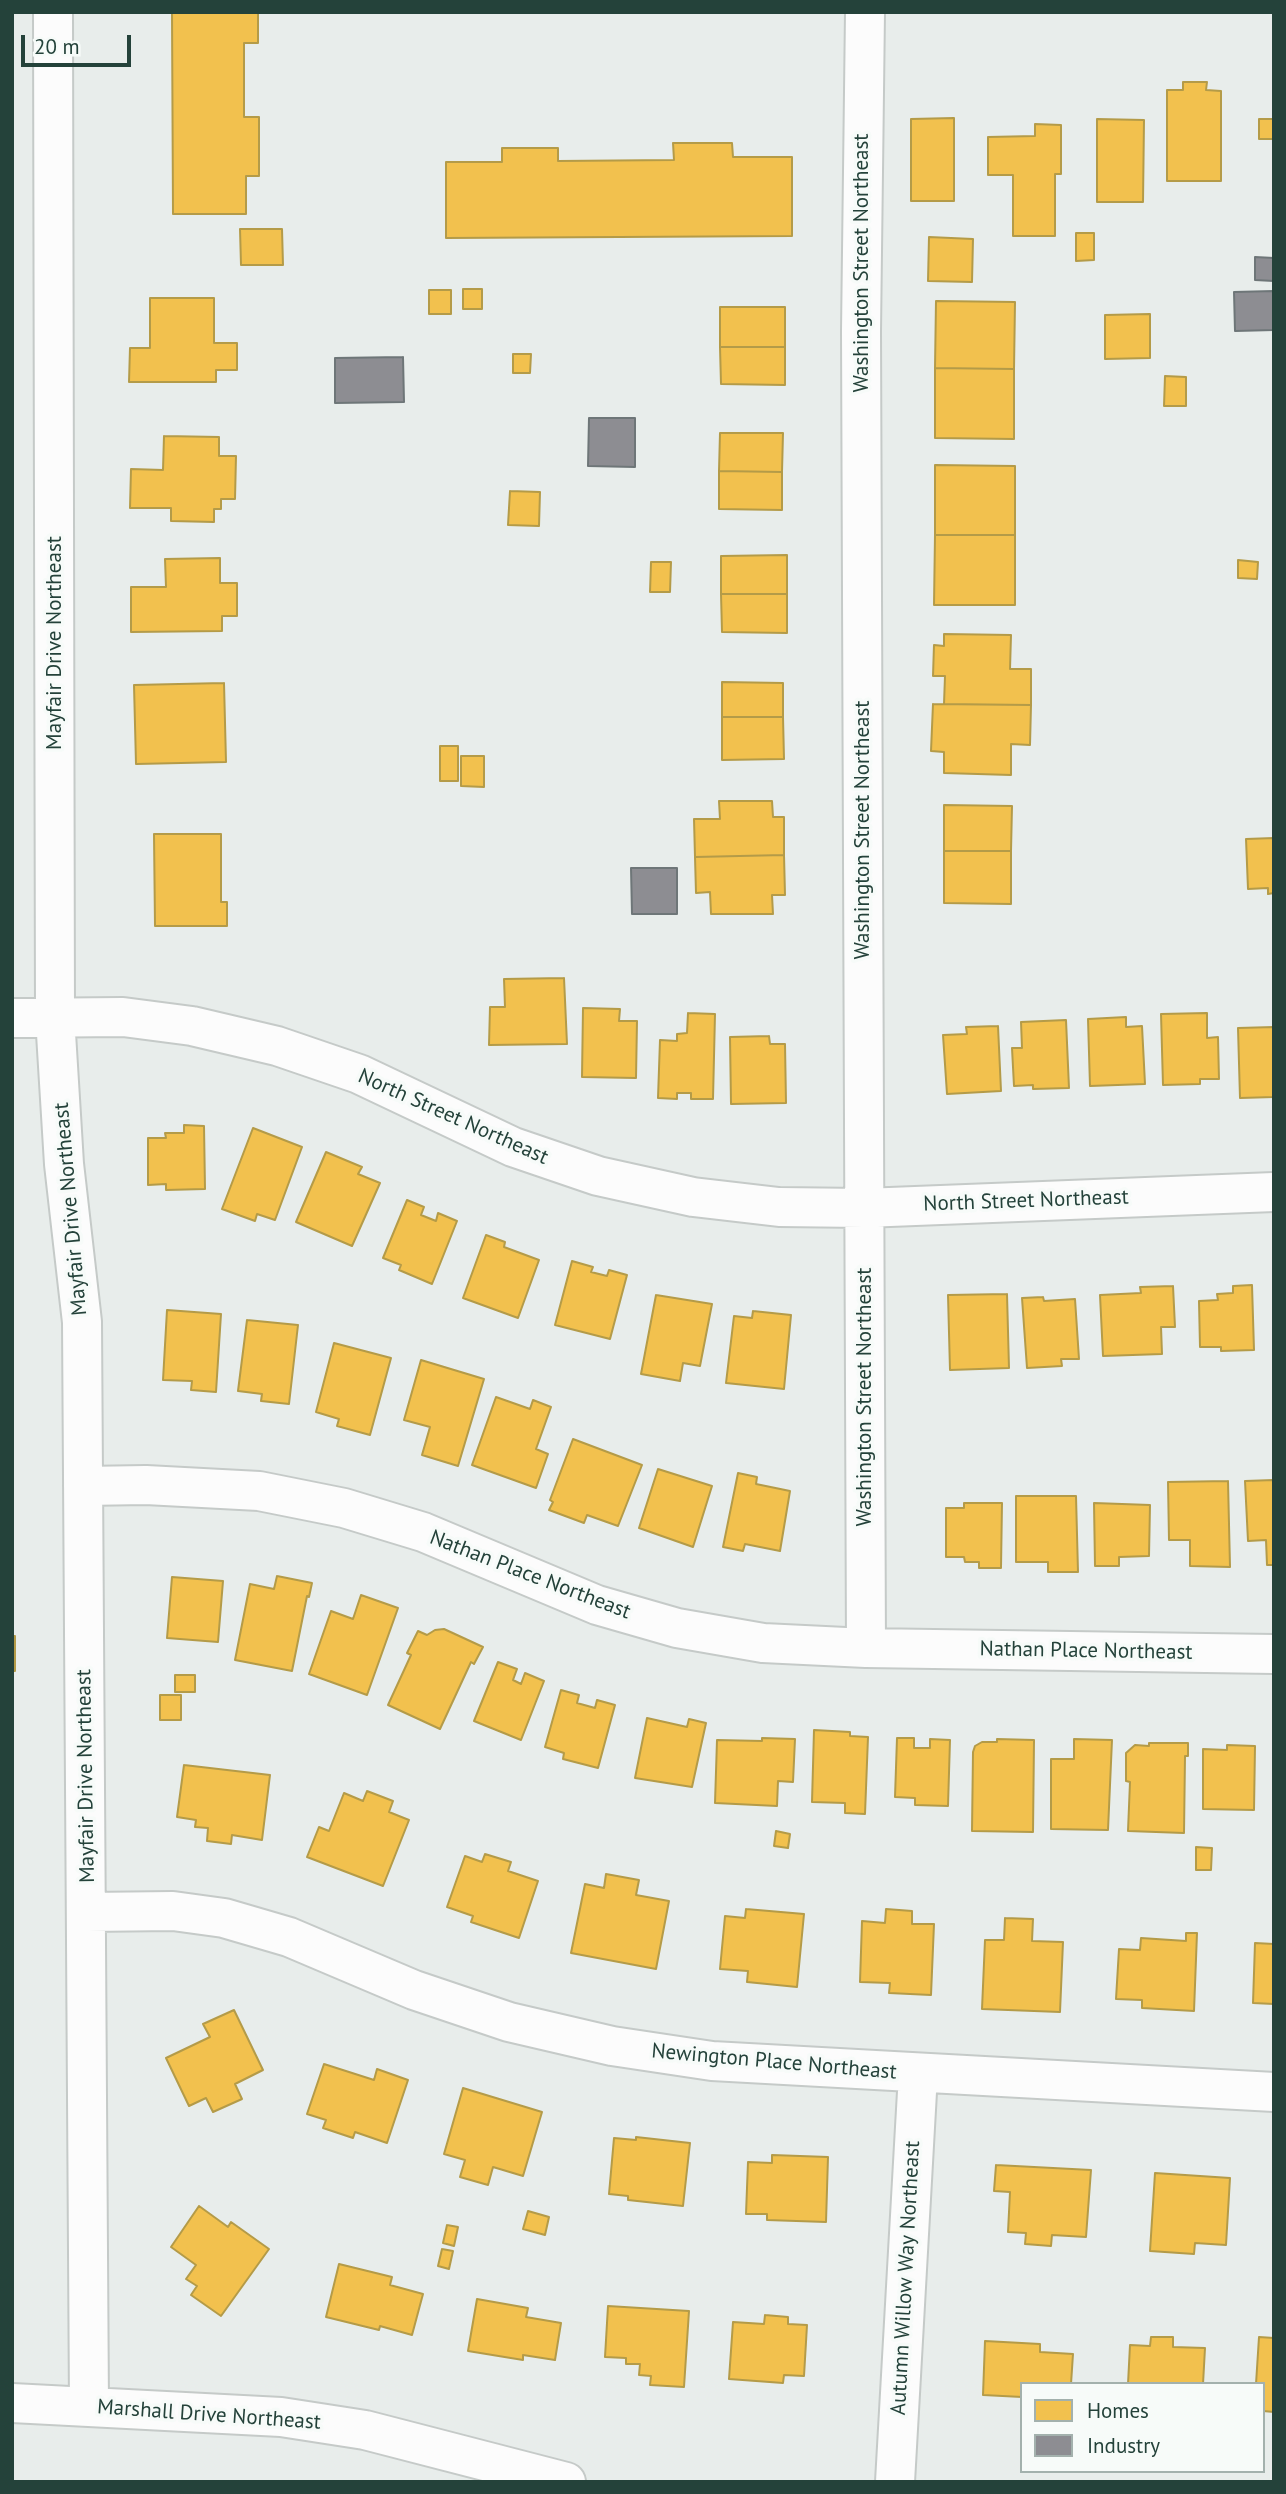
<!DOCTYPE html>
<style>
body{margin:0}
#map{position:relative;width:1286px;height:2494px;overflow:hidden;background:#e8edeb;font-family:"PT Sans",sans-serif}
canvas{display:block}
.frame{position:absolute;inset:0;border:14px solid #24423a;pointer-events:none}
.legend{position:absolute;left:1020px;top:2382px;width:245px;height:91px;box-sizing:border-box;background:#f7fbf9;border:2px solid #a3b1ad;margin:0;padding:9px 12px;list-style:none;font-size:21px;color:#24423a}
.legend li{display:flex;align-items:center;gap:14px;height:35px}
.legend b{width:35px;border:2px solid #a3b1ad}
.scale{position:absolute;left:21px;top:35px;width:110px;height:32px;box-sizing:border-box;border:4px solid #24423a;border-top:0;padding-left:9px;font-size:21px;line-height:24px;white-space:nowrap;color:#24423a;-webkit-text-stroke:5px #f7fbf9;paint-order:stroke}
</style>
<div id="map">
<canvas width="1286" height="2494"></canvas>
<div class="frame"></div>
<ul class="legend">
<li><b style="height:19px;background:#f2c14e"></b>Homes</li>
<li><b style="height:19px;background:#8d8d92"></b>Industry</li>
</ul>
<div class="scale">20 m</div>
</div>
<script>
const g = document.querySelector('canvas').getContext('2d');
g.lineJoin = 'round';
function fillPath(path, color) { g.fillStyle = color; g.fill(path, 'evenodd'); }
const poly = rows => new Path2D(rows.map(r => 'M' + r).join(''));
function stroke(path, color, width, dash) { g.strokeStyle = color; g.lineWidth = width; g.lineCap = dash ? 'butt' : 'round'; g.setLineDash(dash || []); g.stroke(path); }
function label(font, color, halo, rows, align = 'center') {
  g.font = font + ' "PT Sans",sans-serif'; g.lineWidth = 7; g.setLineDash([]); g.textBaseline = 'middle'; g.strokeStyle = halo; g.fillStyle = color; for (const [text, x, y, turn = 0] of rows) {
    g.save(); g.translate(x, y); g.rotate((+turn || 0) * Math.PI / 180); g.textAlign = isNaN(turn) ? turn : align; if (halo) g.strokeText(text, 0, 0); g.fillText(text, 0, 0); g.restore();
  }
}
const homes = poly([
 [172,12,258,12,258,43,244,43,244,117,259,117,259,176,246,176,246,214,173,214,172,12],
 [1183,82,1207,82,1206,90,1221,91,1221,181,1167,181,1167,90,1183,90,1183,82],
 [954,118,954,201,911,201,911,119,954,118],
 [1097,119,1144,120,1143,202,1097,202,1097,119],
 [1259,119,1274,119,1274,139,1259,139,1259,119],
 [1035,124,1061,125,1061,174,1055,174,1055,236,1013,236,1013,175,988,175,988,137,1035,136,1035,124],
 [673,143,732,143,733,157,792,157,792,236,446,238,446,162,502,162,502,148,558,148,558,161,674,160,673,143],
 [240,229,282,229,283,265,241,265,240,229],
 [1076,233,1094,233,1094,260,1076,261,1076,233],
 [929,237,973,239,972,282,928,281,929,237],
 [463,289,482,289,482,309,463,309,463,289],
 [429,290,451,290,451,314,429,314,429,290],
 [150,298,214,298,214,343,237,343,237,370,216,370,216,382,129,382,130,348,150,348,150,298],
 [936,301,1015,302,1014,369,935,368,936,301],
 [720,307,785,307,785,347,720,347,720,307],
 [1150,314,1150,358,1105,359,1105,315,1150,314],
 [720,347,785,347,785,385,721,384,720,347],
 [513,354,531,354,530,373,513,373,513,354],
 [935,368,1014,369,1014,439,935,438,935,368],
 [1165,376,1186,377,1186,406,1164,406,1165,376],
 [720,433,783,433,782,472,719,471,720,433],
 [164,436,219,437,219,456,236,456,235,499,221,499,221,509,214,509,214,522,171,521,171,508,130,508,131,469,163,470,164,436],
 [935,465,1015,466,1015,535,935,535,935,465],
 [719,471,782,472,782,510,719,509,719,471],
 [510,491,540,492,539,526,508,525,510,491],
 [935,535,1015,535,1015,605,934,605,935,535],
 [787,555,787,594,721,594,721,556,787,555],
 [220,558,220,583,237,583,237,616,222,616,222,631,131,632,131,587,166,587,165,559,220,558],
 [1238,560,1258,562,1257,579,1238,578,1238,560],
 [651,562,671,562,670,592,650,592,651,562],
 [721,594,787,594,787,633,722,632,721,594],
 [944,634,1011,635,1010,669,1031,669,1031,705,944,704,945,676,933,676,934,645,944,646,944,634],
 [722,682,783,683,783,717,722,717,722,682],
 [224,683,226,762,136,764,134,685,224,683],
 [933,704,1031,705,1030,745,1011,744,1011,775,944,773,944,752,931,751,933,704],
 [722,717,783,717,784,759,722,760,722,717],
 [440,746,458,746,458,781,440,781,440,746],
 [461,756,484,756,484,787,461,786,461,756],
 [719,801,772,801,773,817,784,817,784,855,695,857,694,819,720,819,719,801],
 [944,805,1012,806,1011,851,944,851,944,805],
 [154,834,221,834,221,902,227,902,227,926,155,926,154,834],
 [1274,838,1274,893,1268,894,1268,888,1248,889,1246,839,1274,838],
 [944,851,1011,851,1011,904,944,903,944,851],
 [784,855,785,895,772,895,773,914,711,914,710,892,696,893,695,857,784,855],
 [564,978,567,1044,489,1045,490,1007,505,1007,504,979,564,978],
 [583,1008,620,1009,619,1021,637,1021,636,1078,582,1077,583,1008],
 [688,1013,715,1014,713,1099,691,1099,691,1093,677,1093,677,1099,658,1098,660,1040,677,1041,677,1034,687,1033,688,1013],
 [1207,1013,1207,1038,1218,1037,1219,1079,1200,1079,1200,1084,1163,1085,1161,1014,1207,1013],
 [1126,1017,1126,1027,1142,1026,1145,1084,1090,1086,1088,1019,1126,1017],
 [1066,1020,1069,1088,1033,1089,1033,1085,1014,1086,1012,1048,1022,1048,1021,1022,1066,1020],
 [998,1026,1001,1091,947,1094,943,1035,967,1034,966,1027,998,1026],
 [1274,1027,1274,1097,1240,1098,1238,1028,1274,1027],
 [769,1036,770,1044,785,1044,786,1103,731,1104,730,1037,769,1036],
 [184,1125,204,1126,205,1189,166,1190,166,1184,148,1185,148,1138,166,1138,165,1133,184,1133,184,1125],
 [253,1128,302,1147,275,1220,257,1214,255,1221,222,1209,253,1128],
 [326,1152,362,1167,358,1174,380,1183,352,1246,296,1222,326,1152],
 [407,1200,424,1207,421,1215,436,1221,438,1213,457,1221,432,1284,399,1270,401,1265,383,1258,407,1200],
 [486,1235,505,1242,504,1247,539,1260,518,1318,463,1298,486,1235],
 [572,1261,593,1267,591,1272,607,1276,609,1270,627,1275,610,1339,555,1325,572,1261],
 [1252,1285,1254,1350,1221,1351,1221,1347,1200,1347,1199,1301,1218,1300,1217,1294,1233,1293,1233,1286,1252,1285],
 [1173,1286,1175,1327,1161,1327,1162,1354,1103,1356,1100,1295,1141,1293,1140,1287,1173,1286],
 [1007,1294,1009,1368,950,1370,948,1295,1007,1294],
 [656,1295,712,1304,700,1366,683,1363,680,1381,641,1374,656,1295],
 [1043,1297,1044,1301,1075,1299,1079,1359,1061,1359,1062,1366,1027,1368,1022,1298,1043,1297],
 [167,1310,221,1314,216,1392,191,1390,192,1381,163,1380,167,1310],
 [753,1311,791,1315,784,1389,726,1383,734,1316,752,1318,753,1311],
 [247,1320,298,1325,289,1404,261,1401,262,1394,238,1391,247,1320],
 [334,1343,391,1358,370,1435,337,1426,339,1419,316,1412,334,1343],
 [421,1360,484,1379,458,1466,422,1455,430,1427,404,1420,421,1360],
 [496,1397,530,1409,533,1400,551,1407,536,1449,548,1454,536,1488,472,1465,496,1397],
 [573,1439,642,1465,618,1526,587,1515,584,1523,549,1510,553,1502,550,1500,573,1439],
 [658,1469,712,1486,693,1547,639,1528,658,1469],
 [738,1473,757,1477,756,1484,790,1491,780,1551,745,1544,743,1551,723,1547,738,1473],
 [1274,1480,1274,1565,1267,1565,1266,1540,1248,1541,1245,1481,1274,1480],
 [1228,1481,1230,1567,1190,1566,1190,1540,1169,1540,1168,1482,1228,1481],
 [1016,1496,1076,1496,1078,1572,1048,1572,1048,1562,1016,1562,1016,1496],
 [964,1503,1002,1503,1001,1568,979,1568,979,1562,965,1562,964,1557,946,1557,946,1508,964,1508,964,1503],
 [1094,1503,1150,1505,1149,1556,1119,1557,1119,1566,1095,1566,1094,1503],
 [277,1576,312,1583,309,1597,307,1596,292,1671,235,1660,250,1584,274,1589,277,1576],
 [172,1577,223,1581,218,1642,167,1638,172,1577],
 [361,1595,398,1608,367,1695,309,1674,331,1611,353,1619,361,1595],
 [444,1629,483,1647,474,1664,471,1662,440,1729,388,1705,411,1655,407,1653,418,1631,427,1635,435,1630,444,1629],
 [12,1636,15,1636,15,1671,12,1671,12,1636],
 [498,1662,517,1669,513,1680,521,1684,525,1673,544,1681,521,1740,474,1721,498,1662],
 [175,1675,195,1675,195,1692,175,1692,175,1675],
 [561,1690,579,1695,577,1703,595,1708,597,1700,615,1705,598,1768,563,1759,564,1753,545,1747,561,1690],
 [160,1695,181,1695,181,1720,160,1720,160,1695],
 [647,1718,687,1727,689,1719,706,1723,692,1787,635,1778,647,1718],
 [814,1730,850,1732,850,1736,868,1737,865,1814,845,1813,845,1803,812,1802,814,1730],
 [762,1738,795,1739,793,1782,778,1781,777,1806,715,1803,717,1740,762,1741,762,1738],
 [897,1738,914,1738,914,1748,930,1748,930,1739,950,1740,948,1806,915,1805,915,1798,895,1797,897,1738],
 [997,1739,1034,1740,1033,1832,972,1831,973,1752,975,1746,982,1742,997,1742,997,1739],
 [1074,1739,1112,1740,1108,1830,1051,1829,1051,1759,1074,1759,1074,1739],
 [1149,1743,1188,1743,1188,1756,1185,1756,1184,1833,1128,1831,1130,1782,1126,1781,1126,1753,1135,1745,1149,1746,1149,1743],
 [1227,1745,1255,1746,1254,1810,1203,1809,1203,1749,1227,1750,1227,1745],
 [184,1765,270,1775,262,1840,232,1835,231,1844,207,1841,208,1828,195,1827,196,1820,177,1817,184,1765],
 [367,1791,393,1801,389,1812,409,1820,383,1886,307,1857,319,1827,329,1831,344,1793,363,1801,367,1791],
 [776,1831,790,1834,788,1848,774,1846,776,1831],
 [1196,1847,1212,1848,1211,1870,1196,1870,1196,1847],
 [485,1854,511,1862,508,1871,538,1881,519,1938,471,1922,473,1916,447,1907,465,1856,482,1862,485,1854],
 [606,1874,639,1880,636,1895,669,1901,656,1969,571,1953,585,1884,604,1888,606,1874],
 [746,1909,804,1914,797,1987,747,1982,748,1971,720,1969,725,1916,745,1918,746,1909],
 [886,1909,912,1911,912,1924,934,1924,931,1995,889,1993,890,1983,860,1982,862,1921,885,1923,886,1909],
 [1005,1918,1033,1919,1032,1941,1063,1942,1060,2012,982,2009,985,1940,1004,1940,1005,1918],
 [1186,1933,1197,1933,1194,2011,1142,2008,1142,2000,1116,1999,1119,1949,1140,1950,1141,1938,1186,1941,1186,1933],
 [1255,1943,1274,1944,1274,2004,1253,2003,1255,1943],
 [234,2010,263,2070,235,2084,242,2099,213,2112,206,2098,189,2106,166,2058,210,2037,203,2024,234,2010],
 [324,2064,374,2080,377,2069,408,2080,387,2143,355,2132,353,2138,323,2128,326,2120,307,2114,324,2064],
 [463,2088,542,2112,523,2176,493,2167,488,2185,460,2177,465,2160,444,2154,463,2088],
 [636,2137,690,2143,683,2206,628,2200,628,2196,609,2194,614,2138,636,2140,636,2137],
 [772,2155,828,2157,826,2222,767,2220,767,2214,746,2214,748,2162,772,2163,772,2155],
 [996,2165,1091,2170,1086,2237,1052,2235,1051,2246,1025,2244,1026,2233,1008,2232,1010,2192,994,2191,996,2165],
 [1155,2173,1230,2178,1226,2245,1195,2243,1194,2254,1150,2251,1155,2173],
 [199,2206,228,2227,231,2222,269,2249,221,2316,191,2295,197,2286,186,2279,196,2265,171,2247,199,2206],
 [528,2211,549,2217,545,2235,523,2229,528,2211],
 [447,2225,458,2227,454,2246,443,2243,447,2225],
 [442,2249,453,2251,449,2269,438,2266,442,2249],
 [339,2264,392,2277,390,2285,423,2294,412,2335,380,2326,379,2330,326,2317,339,2264],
 [477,2299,528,2308,526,2317,561,2323,555,2360,523,2355,523,2360,468,2351,477,2299],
 [608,2306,689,2311,684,2387,650,2385,651,2376,639,2375,640,2364,626,2364,626,2358,605,2357,608,2306],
 [765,2315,788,2317,788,2324,807,2325,804,2376,784,2375,783,2383,729,2379,733,2322,764,2324,765,2315],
 [1151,2337,1173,2337,1173,2347,1205,2348,1203,2384,1128,2384,1130,2345,1150,2346,1151,2337],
 [1259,2337,1274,2338,1274,2412,1263,2411,1263,2384,1256,2384,1259,2337],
 [985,2341,1040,2344,1040,2352,1073,2354,1071,2384,1022,2384,1022,2397,983,2395,985,2341]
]);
const industry = poly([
 [1255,257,1274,258,1274,281,1255,280,1255,257],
 [1274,291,1274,330,1235,331,1234,292,1274,291],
 [403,357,404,402,335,403,335,358,403,357],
 [589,418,635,418,635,467,588,466,589,418],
 [631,868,677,868,677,914,632,914,631,868]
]);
const minor = poly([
 [53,12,55,1017,64,1164,82,1322,89,2406],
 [865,12,861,331,866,1648],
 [12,1018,123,1017,192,1026,277,1046,359,1074,513,1147,598,1176,693,1197,779,1207,864,1208,1274,1192],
 [83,1486,146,1485,259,1491,344,1508,423,1532,597,1605,677,1628,763,1643,866,1648,1274,1654],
 [87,1912,173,1911,224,1918,289,1937,414,1990,509,2022,612,2046,712,2061,1274,2092],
 [12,2403,281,2417,365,2430,566,2482],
 [895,2482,918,2074]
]);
const streetNames = [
 ["Washington Street Northeast",862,263,-90],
 ["Mayfair Drive Northeast",55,643,-90],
 ["Washington Street Northeast",863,830,-90],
 ["North Street Northeast",453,1117,24],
 ["North Street Northeast",1026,1201,-2],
 ["Mayfair Drive Northeast",71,1209,-95],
 ["Washington Street Northeast",865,1397,-90],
 ["Nathan Place Northeast",530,1575,21],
 ["Nathan Place Northeast",1086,1651,1],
 ["Mayfair Drive Northeast",86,1776,-91],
 ["Newington Place Northeast",774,2062,5],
 ["Autumn Willow Way Northeast",906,2278,-87],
 ["Marshall Drive Northeast",209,2415,4]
];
fillPath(homes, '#f2c14e');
stroke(homes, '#b49b48', 2);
fillPath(industry, '#8d8d92');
stroke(industry, '#6e7678', 2);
stroke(minor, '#c5cac8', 42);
stroke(minor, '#fcfcfc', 38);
label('21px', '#24423a', '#f7fbf9', streetNames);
</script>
